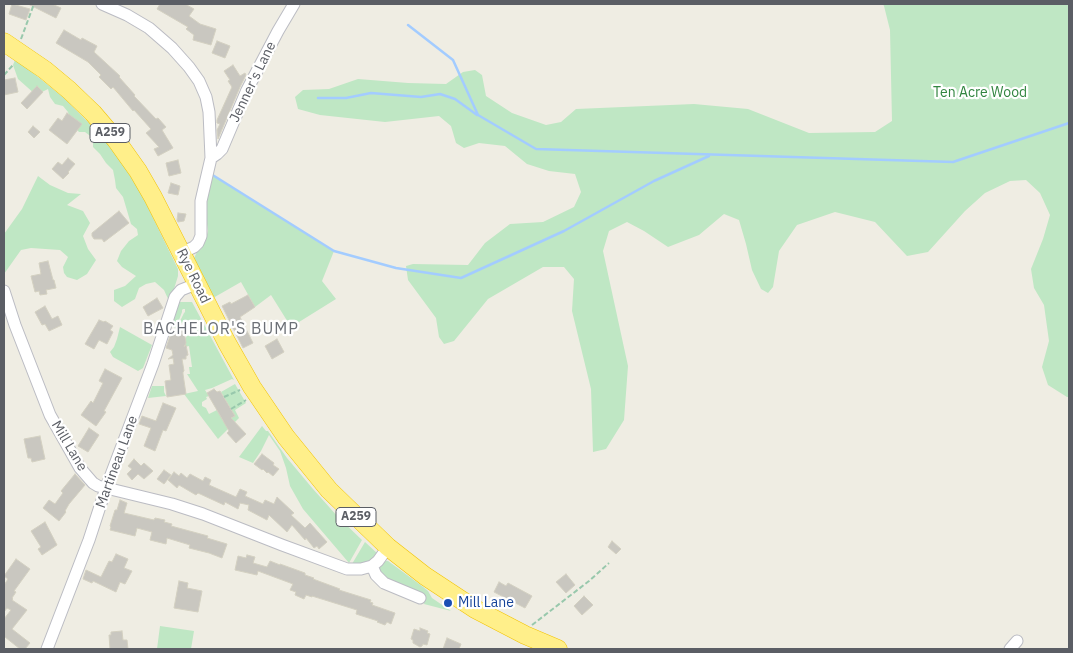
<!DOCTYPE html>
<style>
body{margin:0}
#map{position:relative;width:1073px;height:653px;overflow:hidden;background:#efede3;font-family:"IBM Plex Sans",sans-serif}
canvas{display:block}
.frame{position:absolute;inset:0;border:5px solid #5b5e65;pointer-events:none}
</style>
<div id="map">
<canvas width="1073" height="653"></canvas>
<div class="frame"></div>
</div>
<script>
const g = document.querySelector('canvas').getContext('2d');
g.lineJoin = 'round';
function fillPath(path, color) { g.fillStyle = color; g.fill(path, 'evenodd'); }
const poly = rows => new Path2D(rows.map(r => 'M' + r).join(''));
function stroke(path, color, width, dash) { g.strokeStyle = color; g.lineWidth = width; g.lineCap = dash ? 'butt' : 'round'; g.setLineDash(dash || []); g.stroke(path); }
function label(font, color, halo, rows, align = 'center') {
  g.font = font + ' "IBM Plex Sans",sans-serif'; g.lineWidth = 4.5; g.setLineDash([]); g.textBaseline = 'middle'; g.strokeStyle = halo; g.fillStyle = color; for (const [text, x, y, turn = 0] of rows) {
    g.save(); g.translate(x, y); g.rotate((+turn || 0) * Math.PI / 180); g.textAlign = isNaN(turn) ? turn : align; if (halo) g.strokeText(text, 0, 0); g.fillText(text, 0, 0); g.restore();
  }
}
const green = poly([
 [883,4,1069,4,1069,397,1067,397,1048,385,1042,367,1049,341,1044,305,1034,288,1031,269,1043,239,1050,215,1040,193,1026,180,1010,181,985,193,965,211,928,252,907,256,875,222,835,212,797,225,779,251,773,287,768,293,761,289,752,270,746,244,739,220,724,214,699,235,668,247,644,231,627,222,609,231,603,251,628,366,624,420,606,449,593,452,591,389,572,311,574,279,564,267,543,267,488,299,454,341,444,344,439,337,436,318,408,280,406,266,413,264,468,265,485,243,510,224,543,222,574,207,581,192,575,174,549,171,527,164,505,146,479,143,464,148,456,143,451,126,439,116,385,122,320,115,298,109,295,97,303,90,329,89,358,79,408,83,446,84,463,72,475,70,482,75,486,96,512,113,546,125,561,122,576,109,694,104,748,109,809,133,875,132,892,121,890,30,884,6],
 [15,60,27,68,64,98,97,131,120,160,141,193,178,269,178,276,174,289,169,301,164,290,155,282,146,284,139,288,135,299,122,307,114,301,114,290,125,286,136,276,122,267,117,261,121,251,129,241,138,235,137,229,131,224,123,197,116,188,115,180,113,170,106,163,100,154,93,147,93,138,85,132,79,132,71,123,68,112,63,106,55,104,50,97,48,89,36,95,18,79,13,65],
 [210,173,334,251,322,281,336,299,291,327,271,295,255,307,241,282,213,298,193,260,197,252,201,249,205,242,208,231,205,209],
 [38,176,50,185,68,193,81,194,67,205,83,211,90,223,83,236,88,249,96,260,87,274,77,280,67,277,64,273,63,267,68,257,60,250,31,248,21,250,4,274,4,234,22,209],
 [178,302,192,302,234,380,232,379,212,388,205,390,209,396,206,397,207,399,202,402,202,406,206,408,209,414,217,410,224,422,235,416,221,392,235,384,246,403,235,410,239,418,218,439,184,394,198,391,187,374,190,374,189,367,192,367,189,346,185,347,184,342,188,333,190,333,193,326,191,324,185,321,178,325,184,313,185,312,185,309,183,309,182,310,182,312,176,328,170,326],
 [120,327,152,345,143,368,138,371,113,357,110,352,114,347,117,339],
 [152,386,164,386,164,392,166,396,148,398],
 [262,426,266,431,268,431,287,458,313,489,338,517,362,540,349,563,303,509,290,486,286,468,280,451,269,435,261,451,253,463,239,457],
 [365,542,378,554,374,559,364,564,352,564],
 [386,561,388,561,422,586,428,591,432,598,451,611,424,604,425,600,388,580,380,572,380,565],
 [160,626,194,631,191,649,157,649]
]);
const stream = poly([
 [408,25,453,60,478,115,536,149,953,162,1069,123],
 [318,98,346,98,371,93,421,97,440,94,455,99,477,115],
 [211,174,334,251,396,268,461,278,564,231,654,181,709,156]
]);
const building = poly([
 [12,4,30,9,26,20,9,14,12,4],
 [28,4,52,4,61,8,56,18,28,4],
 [160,4,185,4,194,9,189,16,200,24,216,29,211,45,193,40,194,35,186,29,188,27,157,9,160,4],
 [64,30,81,40,82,38,97,46,94,52,120,76,119,77,135,95,134,96,156,119,158,118,166,127,162,130,173,148,158,156,154,149,159,147,146,133,151,129,134,110,133,111,113,87,111,89,99,77,101,75,88,62,56,43,64,30],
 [217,41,230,46,225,58,212,53,217,41],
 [233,65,240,76,245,73,246,75,240,87,218,139,217,130,220,124,217,123,217,120,232,87,228,81,230,80,224,71,233,65],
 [15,78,18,92,4,95,4,80,15,78],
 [37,86,43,92,27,109,21,103,37,86],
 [67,113,82,124,67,144,49,130,58,118,62,121,67,113],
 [33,126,40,132,34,138,28,132,33,126],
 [68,158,75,164,68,172,69,173,63,179,52,169,58,162,62,165,68,158],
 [178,160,181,173,169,176,166,163,178,160],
 [171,183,180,186,178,195,168,193,171,183],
 [119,211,129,223,104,242,102,239,94,239,92,236,92,233,119,211],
 [178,213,186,214,184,221,178,222,177,220,178,213],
 [48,261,53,280,54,280,56,288,46,290,47,294,40,295,39,291,35,292,31,276,41,274,39,263,48,261],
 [248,295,255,307,240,317,253,343,243,348,222,306,230,302,231,304,248,295],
 [157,298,163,308,148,316,143,307,157,298],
 [45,306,52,319,58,316,62,325,49,331,45,324,42,325,35,312,45,306],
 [99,320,104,322,105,321,113,326,110,330,113,332,107,344,99,340,94,349,85,344,99,320],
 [177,328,184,331,186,343,184,347,186,345,188,355,186,356,186,359,182,359,184,371,183,372,183,374,186,394,167,397,165,381,171,380,169,365,174,364,173,358,168,359,173,355,172,350,166,348,171,333,175,334,177,328],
 [277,339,284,352,272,359,265,346,277,339],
 [105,369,122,378,104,411,106,412,96,426,81,415,91,401,93,403,103,383,99,381,105,369],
 [214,389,217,392,220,391,235,416,231,418,246,434,236,443,227,433,229,431,207,393,214,389],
 [163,403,176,408,166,431,163,430,155,451,144,446,151,428,139,424,142,416,156,421,163,403],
 [89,428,99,435,88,452,78,446,89,428],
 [40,436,45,459,32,462,31,458,28,458,24,439,40,436],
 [262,454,274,463,273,465,279,469,273,476,268,472,267,473,263,469,262,470,254,464,262,454],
 [134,459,141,466,144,463,153,471,144,479,138,474,132,480,127,474,132,469,128,466,134,459],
 [164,470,171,475,164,484,157,479,164,470],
 [174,472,179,476,181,473,187,478,190,474,203,481,205,477,211,480,209,485,236,497,240,489,247,492,245,496,263,504,265,500,274,504,277,497,294,513,291,515,305,528,310,523,327,542,319,549,317,546,314,548,306,538,305,540,292,525,287,532,269,515,267,520,248,510,249,505,240,503,238,509,225,502,224,505,198,493,196,495,179,485,177,488,168,480,174,472],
 [75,474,85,485,69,504,65,511,66,512,59,521,43,508,49,500,55,504,63,493,61,491,75,474],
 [120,500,127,503,124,513,154,520,155,518,165,520,164,522,172,524,171,526,208,536,207,538,227,544,222,558,209,553,189,548,190,545,167,538,166,544,150,540,152,532,137,528,135,536,110,530,111,527,110,526,115,510,117,510,120,500],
 [45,522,57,545,42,555,38,549,41,547,31,531,45,522],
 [612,541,621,549,616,554,608,547,612,541],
 [116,554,128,559,124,568,132,571,125,584,120,582,116,592,93,581,92,583,83,579,86,570,101,577,109,561,112,562,116,554],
 [247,555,255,557,253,563,267,567,270,561,280,565,280,564,305,573,305,575,314,578,313,579,340,589,339,590,371,600,370,602,373,603,372,605,395,613,391,624,387,622,385,625,377,622,378,621,356,614,357,610,312,596,312,597,306,595,304,599,295,595,296,592,290,590,293,584,258,571,257,575,235,570,238,556,246,558,247,555],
 [16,559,30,569,14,591,16,592,12,598,13,599,12,600,27,610,12,629,30,643,25,649,20,649,5,637,4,639,4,619,11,610,7,608,4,612,4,585,8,579,4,576,16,559],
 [566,574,575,585,566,593,556,582,566,574],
 [179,581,188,583,187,588,202,591,198,612,174,608,179,581],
 [499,582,506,586,508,583,532,596,525,608,494,592,499,582],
 [584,596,593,605,582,615,574,606,584,596],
 [420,628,428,631,427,633,430,634,427,645,423,644,422,646,420,647,413,643,413,640,411,639,414,629,420,631,420,628],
 [122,631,123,640,127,640,128,649,110,649,109,635,111,635,111,632,122,631],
 [447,638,461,644,459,649,443,649,447,638]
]);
const path = poly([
 [21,39,34,4],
 [4,75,13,65,12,64],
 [224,397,240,390],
 [231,409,246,400],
 [532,625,589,581,609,563]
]);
const minor = poly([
 [102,4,127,15,149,28,172,48,189,67,199,81,206,97,209,112,211,158,201,201,201,236,198,243,194,247,181,253],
 [211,158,217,154,222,149,247,90,278,31,294,4],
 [4,291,15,325,50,415,80,468,93,483,98,486,172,504,203,514,282,545,347,569,361,569,372,566,378,561,388,547],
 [372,566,376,575,384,583,420,598],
 [47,649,89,540,106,488,153,364,175,297,181,290,196,284],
 [1010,649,1017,641]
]);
const highway = poly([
 [4,42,45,70,69,90,93,113,116,140,138,171,153,197,227,343,252,387,286,437,329,490,388,547,425,576,475,609,525,635,558,649]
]);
const markers = [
 [448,603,5,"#1a4fb4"]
];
const shields = [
 [110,133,40],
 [356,517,40]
];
const shieldNames = [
 ["A259",110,133],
 ["A259",356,517]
];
const streetNames = [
 ["Jenner's Lane",253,82,-64],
 ["Rye Road",193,276,64],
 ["Mill Lane",69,446,59],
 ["Martineau Lane",117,462,-70]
];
const parkNames = [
 ["Ten Acre Wood",980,93]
];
const transitNames = [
 ["Mill Lane",458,603]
];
const quarterNames = [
 ["BACHELOR'S BUMP",221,329]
];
fillPath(green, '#bfe7c4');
stroke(stream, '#a3ccff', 2.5);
fillPath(building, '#c9c7c0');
stroke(building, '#d3d0c1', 1);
stroke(minor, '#bbbcc3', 13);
stroke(highway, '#f2c200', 19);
stroke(path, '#98c8ac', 2, [5, 2.5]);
stroke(minor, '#fff', 11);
stroke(highway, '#ffef8a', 18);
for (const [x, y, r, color] of markers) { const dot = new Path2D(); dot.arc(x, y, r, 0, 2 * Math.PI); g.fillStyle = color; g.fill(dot); stroke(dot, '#fff', 2); }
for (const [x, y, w] of shields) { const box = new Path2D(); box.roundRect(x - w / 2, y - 9.5, w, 19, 4); g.fillStyle = '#fff'; g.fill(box); stroke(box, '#5b5e65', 1); }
label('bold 12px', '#5b5e65', null, shieldNames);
label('14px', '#5b5e65', '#fff', streetNames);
label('14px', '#328540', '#fff', parkNames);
label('14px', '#164399', '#fff', transitNames, 'left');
g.letterSpacing = '1px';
label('16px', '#6c7077', '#fff', quarterNames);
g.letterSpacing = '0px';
</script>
